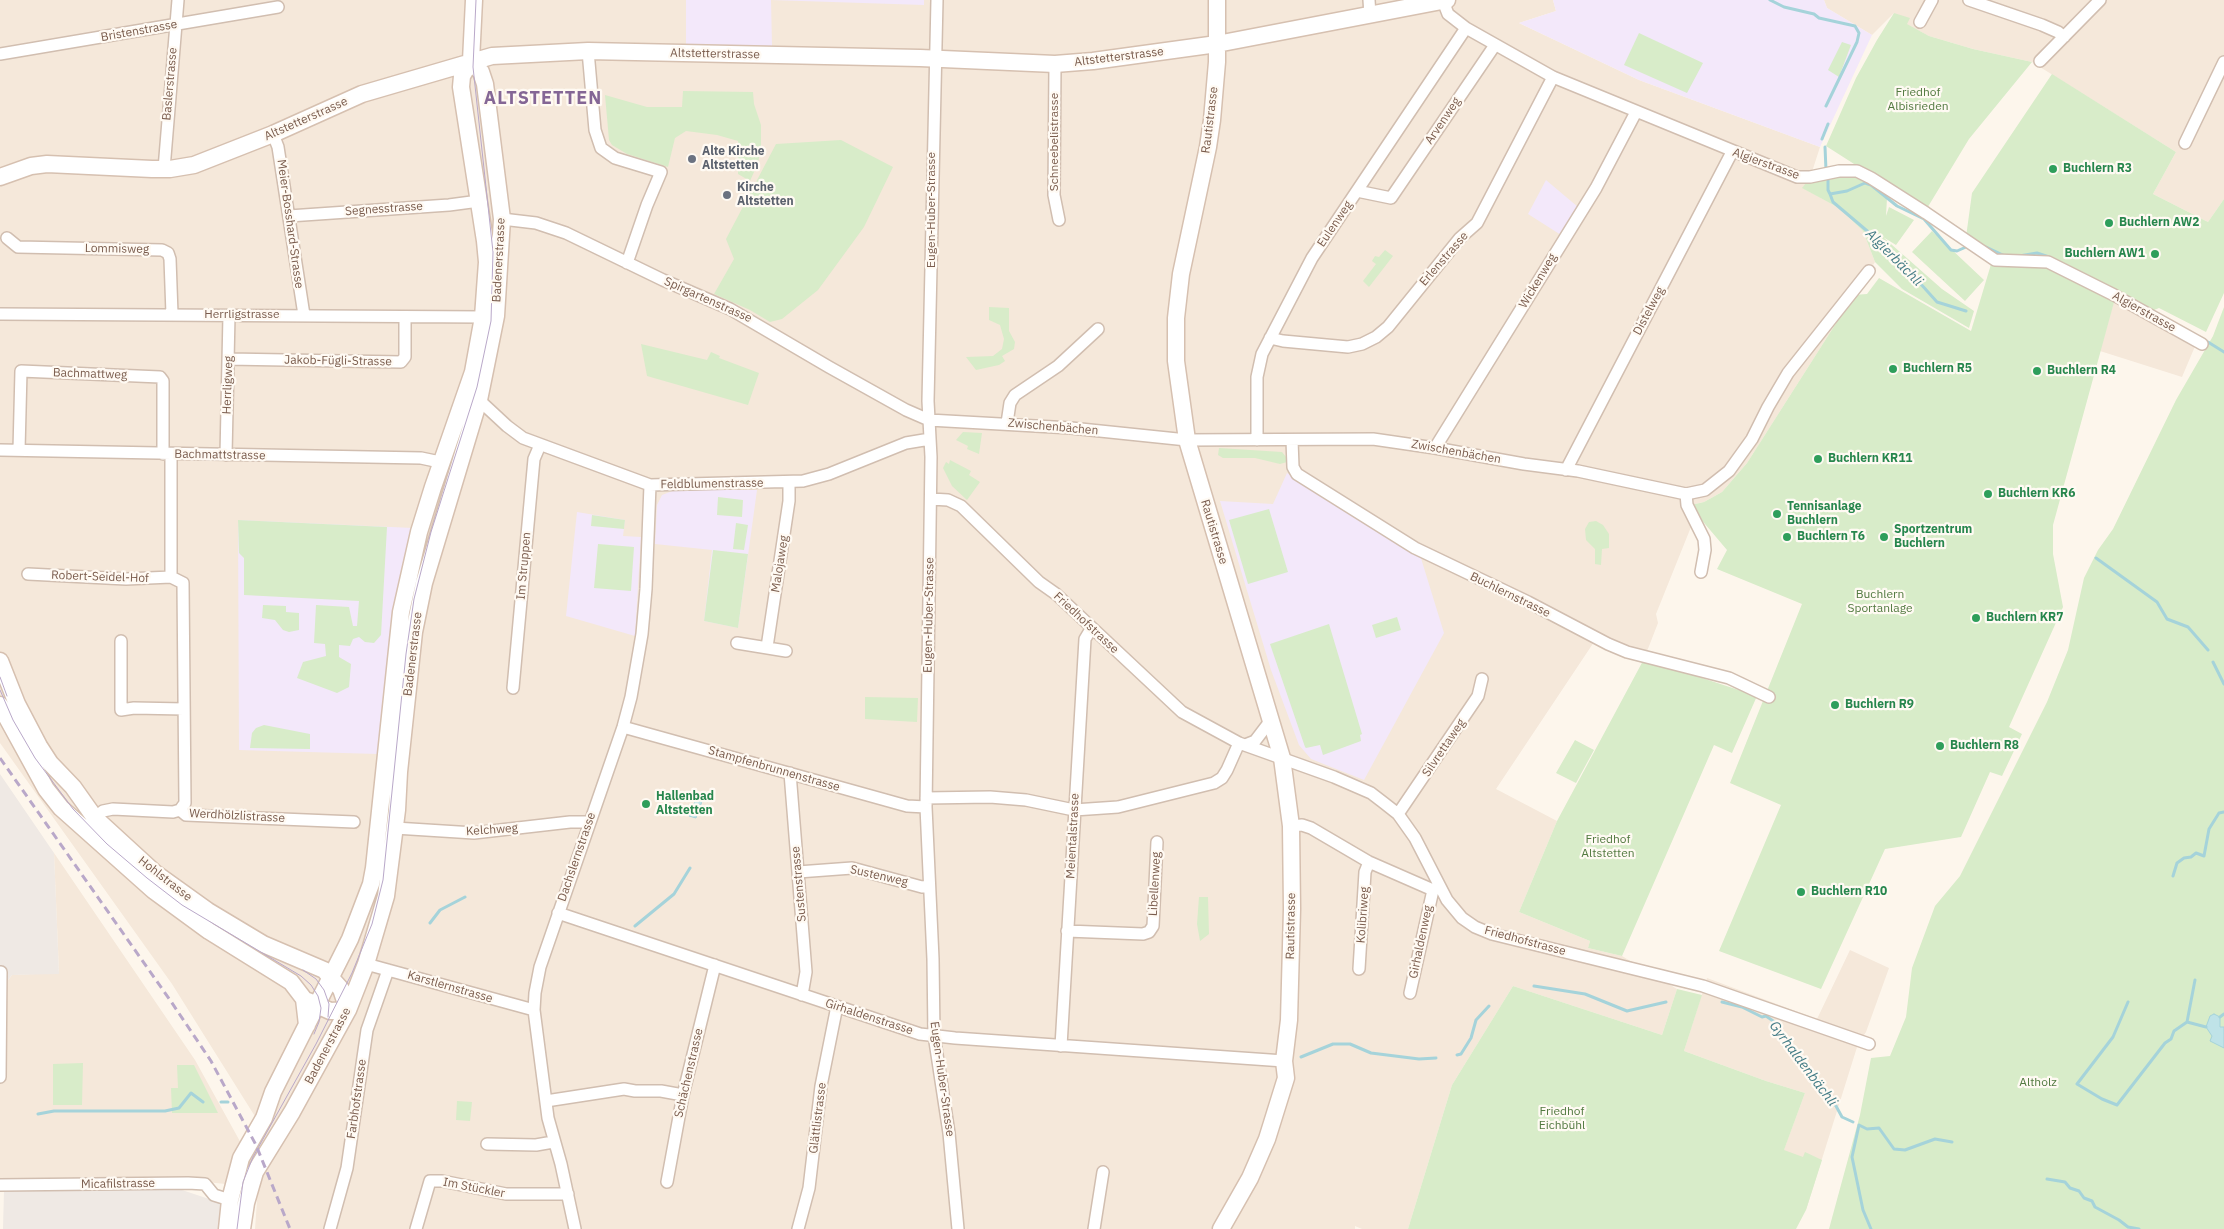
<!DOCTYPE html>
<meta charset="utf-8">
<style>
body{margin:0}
canvas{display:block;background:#fdf6ec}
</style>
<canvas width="2224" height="1229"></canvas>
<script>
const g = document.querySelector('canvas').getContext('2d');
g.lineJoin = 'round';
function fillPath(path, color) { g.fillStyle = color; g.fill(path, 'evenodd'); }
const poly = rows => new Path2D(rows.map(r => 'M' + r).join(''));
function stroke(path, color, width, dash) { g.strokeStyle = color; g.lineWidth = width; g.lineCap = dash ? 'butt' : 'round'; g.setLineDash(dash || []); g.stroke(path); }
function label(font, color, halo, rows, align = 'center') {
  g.font = font + ' "IBM Plex Sans",sans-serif'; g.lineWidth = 4.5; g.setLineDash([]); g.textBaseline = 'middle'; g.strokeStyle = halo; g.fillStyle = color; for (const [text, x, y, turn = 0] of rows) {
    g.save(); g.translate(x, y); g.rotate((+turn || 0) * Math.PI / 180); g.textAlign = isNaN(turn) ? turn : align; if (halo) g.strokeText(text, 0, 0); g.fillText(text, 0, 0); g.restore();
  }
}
const residential = poly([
 [0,0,1553,0,1556,11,1519,23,1639,80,1820,147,1810,178,1803,188,1839,208,1863,231,1875,262,1747,463,1722,492,1704,502,1691,505,1693,522,1656,614,1658,623,1644,659,1594,642,1496,789,1557,821,1519,912,1590,941,1588,948,1622,956,1677,989,1662,1035,1513,986,1452,1085,1408,1229,1362,1229,1355,1226,1355,1229,255,1229,258,1187,173,1179,0,1181,0,991,12,975,59,973,54,853,195,1060,242,1145,256,1118,172,984,0,743],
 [1824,0,2224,0,2224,199,2208,222,2153,194,2176,152,2032,62,1973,49,1929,36,1906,24,1894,13,1872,35,1827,8],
 [2116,294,2196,344,2182,377,2100,351],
 [1850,950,1889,968,1866,1032,1858,1044,1806,1210,1767,1195,1805,1093,1766,1081,1684,1051,1707,978,1817,1019]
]);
const industrial = poly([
 [0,774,54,853,59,974,12,975,0,991],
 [4,1190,182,1190,221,1203,218,1229,3,1229]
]);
const education = poly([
 [686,0,924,0,924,5,771,0,772,46,686,46],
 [1553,0,1824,0,1827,8,1872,35,1820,147,1639,80,1519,23,1556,11],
 [1546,180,1578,207,1561,235,1528,214],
 [1287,473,1420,555,1444,633,1364,780,1311,759,1299,745,1271,670,1220,501,1273,504],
 [675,490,757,490,738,628,704,621,712,550,655,544,657,505,662,495],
 [577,512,625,520,623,536,641,537,635,636,566,616],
 [238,520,413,528,378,754,239,750]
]);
const green = poly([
 [1894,13,1910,18,1907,24,1929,36,1973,49,2032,62,1969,139,1926,210,1826,146,1856,78,1877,40],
 [1639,33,1703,63,1687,93,1624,65],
 [1842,42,1851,45,1839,77,1828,70],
 [2052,74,2176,152,2153,194,2208,222,2224,199,2224,293,2206,332,2159,308,2149,312,2116,295,2053,525,2053,554,2063,607,2009,727,2022,734,2002,776,1990,772,1961,837,1885,849,1821,989,1719,951,1781,805,1730,783,1802,604,1717,569,1727,550,1694,511,1691,505,1704,502,1722,492,1747,463,1854,295,1867,294,1879,278,1971,331,1992,261,1966,237,1972,193],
 [683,91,753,92,754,104,761,125,761,148,758,163,750,181,738,174,738,141,717,135,686,131,675,138,668,167,627,154,612,145,609,140,605,95,647,107,682,107],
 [841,140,893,167,864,227,818,290,782,319,770,322,750,310,714,294,734,259,726,239,776,144],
 [1840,173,1875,184,1887,198,1886,216,1889,207,1914,220,1896,245,1883,237,1942,289,1974,311,1969,328,1902,289,1875,262,1863,231,1839,208,1802,188,1810,178],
 [1932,231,1984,280,1965,301,1912,252],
 [1385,250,1393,256,1369,287,1363,281,1376,264,1372,261,1375,256,1379,257],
 [989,307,1009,308,1009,331,1015,342,1014,349,1002,356,1005,361,999,365,976,370,966,357,993,356,1002,349,1004,339,1000,325,989,320],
 [2224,307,2224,1229,1829,1229,1860,1115,1871,1058,1890,1056,1906,1017,1912,968,1935,906,1960,876,2047,702,2068,650,2084,578,2098,550,2113,529,2176,400,2213,336],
 [641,344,707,360,711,352,720,356,719,358,759,373,748,405,647,376],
 [963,432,982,433,979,454,967,449,968,446,956,440],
 [1219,448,1282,452,1286,457,1287,462,1280,464,1255,458,1223,458,1218,455],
 [950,460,971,471,969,475,980,482,967,500,952,486,943,468,946,462,949,464],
 [718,497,743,500,742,517,717,515],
 [1269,509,1288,572,1248,584,1229,520],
 [592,515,625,520,624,529,591,526],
 [238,520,387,527,381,635,374,643,365,642,359,637,353,639,350,646,339,645,339,657,351,664,349,687,337,693,297,678,303,662,326,656,325,644,314,643,316,605,349,607,353,626,357,626,359,601,244,595,244,558,239,553],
 [1596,521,1603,525,1609,534,1609,548,1602,549,1601,565,1595,564,1595,549,1586,540,1585,529,1589,522],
 [736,523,748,525,744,550,733,549],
 [598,544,634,547,631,591,594,588],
 [713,550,748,554,738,628,704,621],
 [263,605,286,606,286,612,299,613,299,630,289,632,283,630,275,620,262,618],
 [1397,617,1401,630,1376,638,1372,625],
 [1329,624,1362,734,1360,735,1361,741,1323,755,1320,745,1306,748,1305,747,1270,644],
 [1644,659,1757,696,1732,753,1714,745,1622,956,1588,948,1590,941,1519,912,1557,821],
 [865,697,918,698,917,722,865,719],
 [264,725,310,734,310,749,250,748,252,733,256,728],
 [1575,740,1594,750,1576,783,1556,773],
 [1199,897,1208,897,1209,934,1200,941,1197,924],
 [1513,986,1662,1035,1677,989,1702,995,1684,1051,1766,1081,1805,1093,1784,1150,1803,1157,1805,1152,1822,1160,1806,1210,1796,1229,1408,1229,1452,1085],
 [83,1063,82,1105,53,1105,53,1064],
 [177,1065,194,1065,218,1113,172,1113,171,1088,178,1088],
 [457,1101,472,1102,470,1121,456,1120]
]);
const water = poly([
 [698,794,704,796,696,818,689,816,692,807,698,808,693,806,698,794],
 [2214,1014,2220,1017,2220,1027,2224,1027,2224,1048,2210,1041,2212,1036,2206,1027,2210,1016,2214,1014]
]);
const stream = poly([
 [1770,0,1784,7,1814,14,1819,18,1855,26,1859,33,1857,42,1826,106],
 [1822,139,1828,124],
 [1825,147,1826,170],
 [1828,177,1828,190,1830,194,1847,191,1865,183,1871,185,1897,206,1924,219,1951,250,1957,251,1966,247],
 [1830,194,1833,202,1892,252,1937,302,1966,311],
 [1986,247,2005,256],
 [2019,256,2037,253,2049,257],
 [2208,342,2224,352],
 [2096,558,2157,602,2167,619,2188,627,2208,650],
 [2213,662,2224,684],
 [2173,876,2177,863,2184,858,2191,857,2196,853,2204,856,2209,829,2219,813,2224,812],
 [430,923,440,910,465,897],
 [635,926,674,894,690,868],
 [1534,986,1585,994,1627,1011,1666,1002],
 [1722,1002,1742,1007,1762,1017,1766,1016,1776,1023,1813,1083,1819,1086,1836,1106,1842,1117,1853,1122],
 [2128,1002,2113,1037,2077,1084,2102,1099,2117,1105,2165,1043,2171,1039,2174,1031,2187,1022,2206,1027],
 [2220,1017,2224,1014],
 [2187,1022,2195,980],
 [1457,1055,1461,1054,1471,1038,1476,1020,1489,1006],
 [1301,1057,1333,1044,1350,1044,1371,1053,1419,1059,1436,1058],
 [221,1102,228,1102],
 [38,1114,54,1111,165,1111,179,1108,191,1093,203,1102],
 [1859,1125,1852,1157,1863,1210,1871,1229],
 [1859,1125,1867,1129,1879,1128,1894,1149,1905,1150,1935,1139,1952,1142],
 [2047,1179,2065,1182,2070,1188,2079,1191,2084,1198,2092,1201,2095,1207,2119,1220,2128,1227,2139,1229]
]);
const street = poly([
 [937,0,928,401,931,457,926,807,933,959,934,1035,949,1133,958,1229],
 [1369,0,1370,15],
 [1969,0,2042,25,2058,32,2064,37],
 [1443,1,1448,14,1466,28,1553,77,1797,177,1810,177,1839,171,1857,171,1871,178,1926,213,1995,260,2048,262,2114,295,2202,344],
 [1920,22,1932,0],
 [588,51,595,130,601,148,615,158,661,172,647,205,627,263],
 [0,54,278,7],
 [2040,61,2100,0],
 [1055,64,1054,195,1059,220],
 [273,134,278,147,304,315],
 [2185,143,2224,62],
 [164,169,178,0],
 [1357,191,1391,198,1495,45],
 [289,216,449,205,479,201],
 [502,219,536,223,566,233,663,280,730,309,829,367,906,410,929,420,1071,428,1187,440,1373,439,1435,448,1524,464,1578,471,1686,494,1705,490,1729,471,1752,439,1768,407,1788,373,1869,271],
 [7,238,18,247,162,250,168,253,170,259,172,314],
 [0,314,483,317],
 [1270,338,1283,341,1348,347,1362,344,1376,337,1388,327,1460,238,1477,223,1553,77],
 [228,359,401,362,405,357,405,318],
 [479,400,507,426,523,438,650,485,803,481,829,474,906,443,930,439],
 [1007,423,1010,403,1015,395,1058,366,1098,329],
 [1257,440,1257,377,1262,354,1312,258,1466,28],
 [1292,440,1293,467,1297,474,1415,548,1528,602,1608,644,1627,652,1729,678,1769,697],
 [1435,448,1596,188,1636,112],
 [0,450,421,458,440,462],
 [19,450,21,371,160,377,163,381,163,454],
 [171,454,171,577],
 [226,455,229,315],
 [1566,470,1732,152],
 [1686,494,1687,505,1704,539,1705,550,1701,572],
 [931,499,948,500,961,506,1039,582,1056,594,1182,712,1239,743,1334,777,1371,793,1384,803,1398,814,1415,838,1447,900,1462,918,1475,927,1492,934,1703,986,1869,1044],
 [28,574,126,579,171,577,183,583,185,803,180,810],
 [121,641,121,710,134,708,184,709],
 [737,643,786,651],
 [767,647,789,501,789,482],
 [513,688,534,459,540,445],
 [623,727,907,806,926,807],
 [1245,745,1255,741,1271,720],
 [790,773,806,972,802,995],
 [926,798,990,797,1026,800,1074,810,1118,807,1214,783,1222,778,1227,770,1239,743],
 [180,810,186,815,354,822],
 [1398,814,1478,696,1482,679],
 [95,818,103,811,113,809,173,812,180,810],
 [1291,826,1302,825,1311,828,1369,862,1433,890,1440,887],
 [395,828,474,833,570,822,589,822],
 [798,872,852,868,922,887,929,886],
 [558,913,920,1034,955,1038,1284,1061],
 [1067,931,1143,934,1149,932,1153,926,1157,842],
 [366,964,534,1010],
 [1359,969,1365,872,1369,862],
 [1410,993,1433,890],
 [1061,1046,1085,639,1091,629],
 [0,1077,1,972],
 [546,1101,624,1089,635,1091,661,1091,683,1095],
 [487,1144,536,1145,553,1142],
 [667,1182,683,1095,715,965],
 [0,1185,188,1183,205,1184,214,1195,230,1200],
 [330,1229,347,1168,367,1030,388,970],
 [416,1229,430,1181,442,1181,506,1194,568,1194],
 [575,1229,561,1164,548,1118,534,1010,535,993,540,967,623,727,631,697,642,634,646,589,650,485],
 [798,1229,809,1188,821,1086,837,1006],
 [1094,1229,1103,1172]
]);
const secondary = poly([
 [1217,0,1217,62,1212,120,1208,147,1181,274,1176,318,1176,361,1187,440,1282,758,1291,826,1292,909,1289,1020,1284,1061,1286,1078,1267,1139,1250,1178,1221,1229],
 [0,177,31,166,47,164,152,169,170,169,194,165,273,134,362,94,492,56,588,51,920,58,1055,64,1093,61,1217,44,1447,0],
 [0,661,17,704,39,746,50,763,73,787,95,818,155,873,208,911,263,944,324,970,341,989,348,1010],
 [0,705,46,789,61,808,153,890,209,931,291,982,304,999,307,1025],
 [308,1001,330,1011,348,1010],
 [227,1229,230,1200,241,1158,264,1118,273,1092,350,939,371,884,374,868,401,612,419,532,433,487,473,372,483,317,487,262,485,241,461,87,462,76,471,61,474,0],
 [242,1229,246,1203,255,1172,292,1112,348,1010,366,964,386,896,397,810,399,772,414,632,424,583,479,400,496,316,502,219,485,84,481,72,471,61]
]);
const tram = poly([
 [0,677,7,696],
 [0,690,13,720,35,758,73,809,107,844,147,878,182,905,301,976,311,985,318,996,321,1008,319,1022,314,1034],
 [303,970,316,979,324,990,329,1004,328,1017],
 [237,1229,243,1182,253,1157,316,1044,352,973,372,924,383,880,406,654,414,599,431,532,477,387,491,321,493,252,473,67,476,0]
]);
const rail = poly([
 [0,758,170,1000,211,1061,256,1145,290,1229]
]);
const markers = [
 [692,159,5,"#6b7280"],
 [2053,169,5,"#2e9e5b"],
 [727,195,5,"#6b7280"],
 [2109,223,5,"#2e9e5b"],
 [2155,254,5,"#2e9e5b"],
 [1893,369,5,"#2e9e5b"],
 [2037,371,5,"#2e9e5b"],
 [1818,459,5,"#2e9e5b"],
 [1988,494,5,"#2e9e5b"],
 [1777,514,5,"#2e9e5b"],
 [1787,537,5,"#2e9e5b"],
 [1884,537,5,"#2e9e5b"],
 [1976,618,5,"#2e9e5b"],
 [1835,705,5,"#2e9e5b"],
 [1940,746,5,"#2e9e5b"],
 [646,804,5,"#2e9e5b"],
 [1801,892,5,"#2e9e5b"]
];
const streetNames = [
 ["Bristenstrasse",139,31,-10],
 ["Altstetterstrasse",715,54,1],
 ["Altstetterstrasse",1119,57,-7],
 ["Baslerstrasse",170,84,-85],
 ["Altstetterstrasse",306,119,-24],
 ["Rautistrasse",1210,120,-83],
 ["Arvenweg",1443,121,-56],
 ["Schneebelistrasse",1055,142,-90],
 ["Algierstrasse",1766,164,20],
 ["Segnesstrasse",384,209,-4],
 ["Eugen-Huber-Strasse",932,210,-90],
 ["Meier-Bosshard-Strasse",290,224,82],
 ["Eulenweg",1335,224,-56],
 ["Lommisweg",117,249,1],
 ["Erlenstrasse",1444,259,-49],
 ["Badenerstrasse",499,260,-87],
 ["Wickenweg",1538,281,-59],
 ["Spirgartenstrasse",708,300,24],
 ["Distelweg",1649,311,-62],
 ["Algierstrasse",2144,312,29],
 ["Herrligstrasse",242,315],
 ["Jakob-Fügli-Strasse",338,361,1],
 ["Bachmattweg",90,374,2],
 ["Herrligweg",228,385,-88],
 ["Zwischenbächen",1053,427,5],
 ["Zwischenbächen",1456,452,10],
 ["Bachmattstrasse",220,455,1],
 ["Feldblumenstrasse",712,484,-1],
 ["Rautistrasse",1214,532,73],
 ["Malojaweg",780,564,-81],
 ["Im Struppen",524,566,-85],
 ["Robert-Seidel-Hof",100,577,2],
 ["Buchlernstrasse",1510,595,26],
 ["Eugen-Huber-Strasse",929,615,-89],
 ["Friedhofstrasse",1086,623,43],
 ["Badenerstrasse",413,654,-83],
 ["Silvrettaweg",1444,748,-56],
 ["Stampfenbrunnenstrasse",774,769,16],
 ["Werdhölzlistrasse",237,816,3],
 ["Kelchweg",492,830,-4],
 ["Meientalstrasse",1073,836,-87],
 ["Dachslernstrasse",577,857,-71],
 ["Sustenweg",879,876,13],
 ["Hohlstrasse",165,879,38],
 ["Sustenstrasse",799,884,-95],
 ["Libellenweg",1155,884,-87],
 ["Kolibriweg",1363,915,-86],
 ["Rautistrasse",1291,926,-89],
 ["Friedhofstrasse",1525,941,15],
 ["Girhaldenweg",1421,942,-78],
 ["Karstlernstrasse",450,987,16],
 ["Girhaldenstrasse",869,1017,18],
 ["Badenerstrasse",328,1046,-62],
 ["Schächenstrasse",689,1073,-77],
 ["Eugen-Huber-Strasse",942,1079,82],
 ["Farbhofstrasse",357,1099,-82],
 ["Glättlistrasse",818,1118,-83],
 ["Micafilstrasse",118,1184,-1],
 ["Im Stückler",474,1188,11]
];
const parkNames = [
 ["Friedhof",1918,93],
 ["Albisrieden",1918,107],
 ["Buchlern",1880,595],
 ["Sportanlage",1880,609],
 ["Friedhof",1608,840],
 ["Altstetten",1608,854],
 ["Altholz",2038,1083],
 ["Friedhof",1562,1112],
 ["Eichbühl",1562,1126]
];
const worshipNames = [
 ["Alte Kirche",702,152],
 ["Altstetten",702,166],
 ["Kirche",737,188],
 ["Altstetten",737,202]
];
const leisureNames = [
 ["Buchlern R3",2063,169],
 ["Buchlern AW2",2119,223],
 ["Buchlern AW1",2145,254,"right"],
 ["Buchlern R5",1903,369],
 ["Buchlern R4",2047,371],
 ["Buchlern KR11",1828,459],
 ["Buchlern KR6",1998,494],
 ["Tennisanlage",1787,507],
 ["Buchlern",1787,521],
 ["Sportzentrum",1894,530],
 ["Buchlern",1894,544],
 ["Buchlern T6",1797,537],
 ["Buchlern KR7",1986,618],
 ["Buchlern R9",1845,705],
 ["Buchlern R8",1950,746],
 ["Hallenbad",656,797],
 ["Altstetten",656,811],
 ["Buchlern R10",1811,892]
];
const waterNames = [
 ["Algierbächli",1894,258,45],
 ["Gyrhaldenbächli",1803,1064,53]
];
const districtNames = [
 ["ALTSTETTEN",543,99]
];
fillPath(residential, '#f5e8da');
fillPath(industrial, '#efe9e4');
fillPath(education, '#f3e8fa');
fillPath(green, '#d8ecc9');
fillPath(water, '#bfe3e8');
stroke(water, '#a5d3da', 1);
stroke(stream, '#a5d3da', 3);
stroke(street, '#d1beb0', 14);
stroke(secondary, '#d6c0b0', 19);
stroke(street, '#fff', 11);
stroke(secondary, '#fff', 16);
stroke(tram, '#b9a8c9', 1);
stroke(rail, '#b9a8c9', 3, [8, 5]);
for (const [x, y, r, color] of markers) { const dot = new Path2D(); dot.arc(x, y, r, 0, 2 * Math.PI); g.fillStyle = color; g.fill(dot); stroke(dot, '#fffaf3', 2); }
label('12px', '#7a5c4d', '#fffaf3', streetNames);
label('12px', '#537a41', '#fffaf3', parkNames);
label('bold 12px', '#5b616d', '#fffaf3', worshipNames, 'left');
label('bold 12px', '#27864d', '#fffaf3', leisureNames, 'left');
label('italic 14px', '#437c86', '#fffaf3', waterNames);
g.letterSpacing = '1px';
label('bold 18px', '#846695', '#fffaf3', districtNames);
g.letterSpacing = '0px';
</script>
